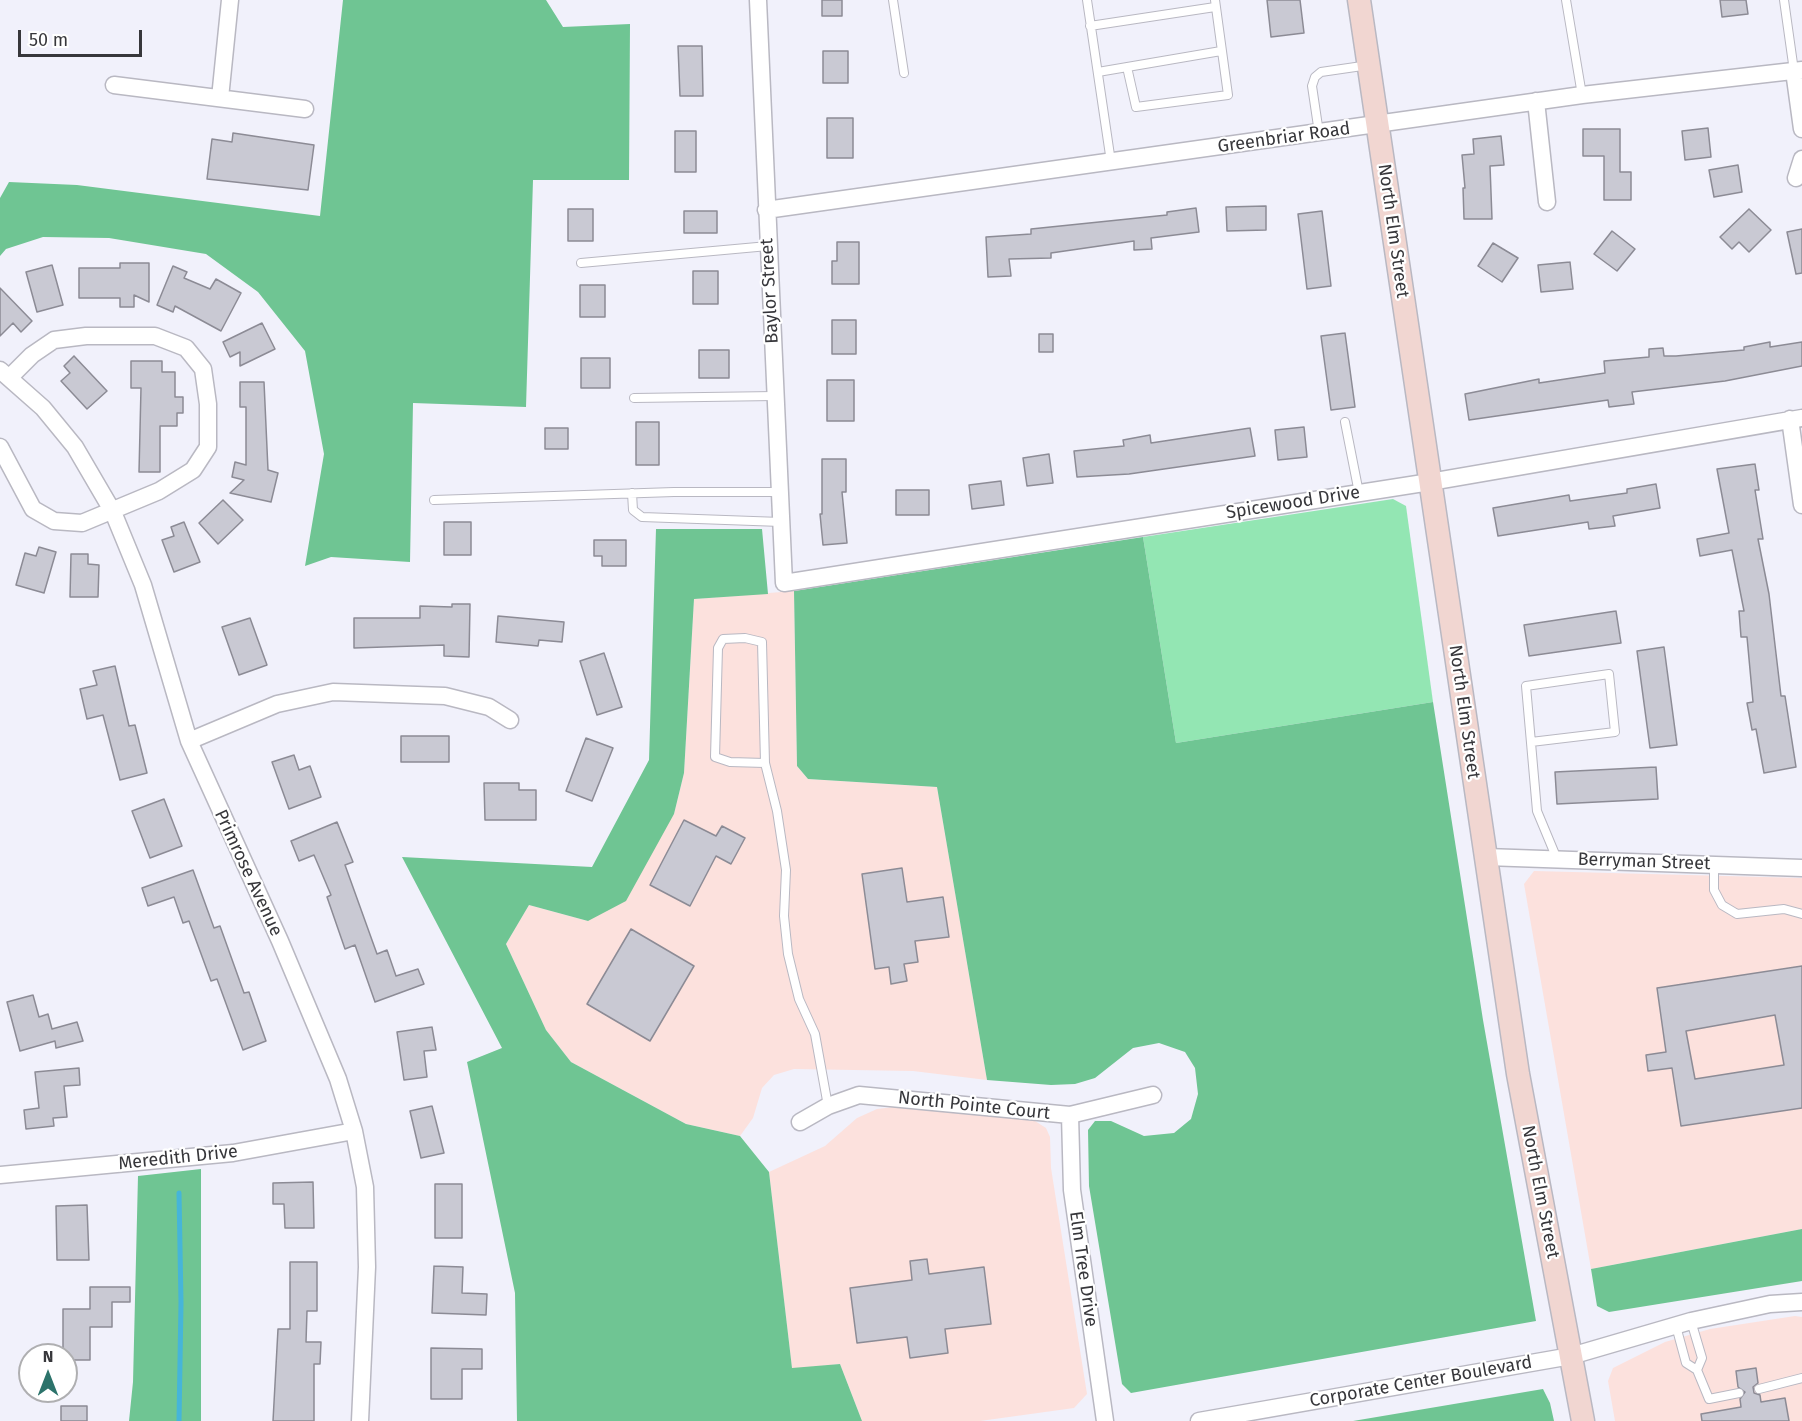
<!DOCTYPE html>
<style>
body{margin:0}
#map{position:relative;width:1802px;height:1421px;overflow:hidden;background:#f1f1fb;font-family:"Fira Sans",sans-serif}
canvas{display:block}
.north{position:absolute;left:18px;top:1343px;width:60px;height:60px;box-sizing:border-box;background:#fff;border:2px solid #afafb1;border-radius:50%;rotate:0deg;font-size:16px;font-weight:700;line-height:24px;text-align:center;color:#37373b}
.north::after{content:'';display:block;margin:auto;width:21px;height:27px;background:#2c736b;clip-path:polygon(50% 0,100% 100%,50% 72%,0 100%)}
.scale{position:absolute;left:18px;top:30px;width:124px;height:27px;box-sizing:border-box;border:3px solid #37373b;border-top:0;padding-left:8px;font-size:18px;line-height:21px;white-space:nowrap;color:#37373b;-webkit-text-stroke:4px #fff;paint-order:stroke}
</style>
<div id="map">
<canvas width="1802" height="1421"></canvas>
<div class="north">N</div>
<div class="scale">50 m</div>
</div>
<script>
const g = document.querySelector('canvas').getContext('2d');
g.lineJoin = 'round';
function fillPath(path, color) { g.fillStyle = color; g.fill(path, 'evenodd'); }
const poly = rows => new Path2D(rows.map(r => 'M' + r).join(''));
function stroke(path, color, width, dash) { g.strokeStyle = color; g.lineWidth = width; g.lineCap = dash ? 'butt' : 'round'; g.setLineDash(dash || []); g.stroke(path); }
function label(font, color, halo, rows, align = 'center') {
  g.font = font + ' "Fira Sans",sans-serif'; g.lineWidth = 4.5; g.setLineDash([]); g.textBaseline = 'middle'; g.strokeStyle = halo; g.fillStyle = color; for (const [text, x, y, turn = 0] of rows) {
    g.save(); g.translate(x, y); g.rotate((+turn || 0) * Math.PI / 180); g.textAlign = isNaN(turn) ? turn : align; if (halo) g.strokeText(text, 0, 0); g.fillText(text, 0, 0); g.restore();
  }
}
const commercial = poly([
 [794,591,797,766,808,779,937,787,987,1080,913,1071,794,1069,774,1075,762,1088,753,1118,740,1136,686,1124,571,1062,546,1030,506,944,529,905,588,921,674,814,684,773,694,599],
 [1534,871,1802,878,1802,1229,1591,1269,1524,884],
 [911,1105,1035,1121,1046,1128,1050,1137,1051,1168,1087,1394,1074,1408,980,1421,862,1421,840,1364,792,1369,769,1172,825,1146,857,1118,877,1109],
 [1795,1316,1802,1317,1802,1421,1615,1421,1608,1381,1613,1368,1665,1342,1710,1329]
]);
const green = poly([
 [1393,499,1406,506,1433,702,1176,743,1143,537]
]);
const forest = poly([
 [343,0,546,0,563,27,630,24,629,180,533,180,526,407,413,403,410,562,331,557,305,566,324,454,305,351,258,292,206,254,109,238,43,237,6,249,0,256,0,198,9,182,77,185,320,216],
 [656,529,762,529,768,594,694,599,684,773,674,814,626,901,588,921,529,905,506,944,546,1030,571,1062,686,1124,740,1136,769,1172,792,1368,840,1364,862,1421,517,1421,515,1293,467,1062,502,1048,402,857,592,867,649,760],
 [1143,537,1176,743,1433,702,1483,1020,1536,1321,1131,1393,1122,1384,1089,1186,1088,1130,1095,1121,1111,1121,1144,1136,1174,1133,1191,1119,1198,1094,1195,1068,1185,1052,1159,1043,1133,1048,1095,1078,1075,1084,1051,1085,987,1080,937,787,808,779,797,766,794,591],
 [201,1169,201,1421,129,1421,133,1382,138,1176],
 [1802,1229,1802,1281,1609,1312,1597,1306,1591,1269],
 [1543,1389,1550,1403,1554,1421,1353,1421]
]);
const stream = poly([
 [179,1193,181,1303,179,1421]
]);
const building = poly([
 [822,0,842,0,842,16,822,16,822,0],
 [1267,0,1300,0,1304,33,1271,37,1267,0],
 [1720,0,1746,0,1748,14,1722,17,1720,0],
 [678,46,702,46,703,96,680,96,678,46],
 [823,51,848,51,848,83,823,83,823,51],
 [827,118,853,118,853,158,827,158,827,118],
 [1708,128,1711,157,1685,160,1682,131,1708,128],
 [1583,129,1620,129,1620,172,1631,172,1631,200,1604,200,1604,156,1583,156,1583,129],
 [675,131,696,131,696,172,675,172,675,131],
 [233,133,314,145,308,190,207,179,212,139,232,142,233,133],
 [1501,136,1504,165,1490,166,1492,219,1464,219,1463,188,1465,188,1462,155,1474,154,1473,139,1501,136],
 [1738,165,1742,192,1714,197,1709,170,1738,165],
 [1266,206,1266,230,1227,231,1226,207,1266,206],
 [1196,208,1199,232,1151,238,1152,249,1134,250,1134,241,1051,253,1051,258,1009,259,1011,276,988,277,986,237,1031,234,1031,229,1167,215,1167,212,1196,208],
 [568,209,593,209,593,241,568,241,568,209],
 [1749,209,1771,230,1749,252,1739,242,1732,249,1720,237,1749,209],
 [684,211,717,211,717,233,684,233,684,211],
 [1322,211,1331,286,1307,289,1298,214,1322,211],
 [1802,229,1802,273,1796,274,1787,232,1802,229],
 [1612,231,1635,249,1617,271,1594,254,1612,231],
 [837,242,859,242,859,284,832,284,832,261,837,261,837,242],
 [1493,243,1518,258,1502,282,1478,266,1493,243],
 [1570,262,1573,289,1541,292,1538,265,1570,262],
 [120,263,149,263,149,302,134,295,134,307,120,307,120,298,79,298,79,268,120,268,120,263],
 [52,265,63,305,37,312,26,272,52,265],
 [173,266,187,272,184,278,210,289,216,279,241,293,221,331,175,306,173,312,157,305,173,266],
 [693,271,718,271,718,304,693,304,693,271],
 [580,285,605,285,605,317,580,317,580,285],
 [0,288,32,321,21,332,13,323,0,336,0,288],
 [832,320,856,320,856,354,832,354,832,320],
 [262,323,275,349,240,366,240,352,230,357,223,342,262,323],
 [1345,333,1355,407,1331,410,1321,336,1345,333],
 [1039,334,1053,334,1053,352,1039,352,1039,334],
 [1770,342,1770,347,1802,342,1802,366,1725,381,1632,392,1634,404,1609,407,1608,400,1469,420,1465,394,1539,379,1539,383,1605,373,1604,361,1649,357,1649,349,1663,348,1664,356,1676,356,1744,350,1744,347,1770,342],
 [699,350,729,350,729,378,699,378,699,350],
 [74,356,107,391,87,409,61,381,70,373,64,366,74,356],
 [581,358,610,358,610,388,581,388,581,358],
 [131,361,162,361,162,372,175,372,175,397,183,397,183,413,177,413,177,426,160,426,160,472,139,472,141,388,131,388,131,361],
 [827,380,854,380,854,421,827,421,827,380],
 [240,382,264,382,268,470,278,473,271,502,230,493,244,480,232,477,235,462,246,465,246,407,240,407,240,382],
 [636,422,659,422,659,465,636,465,636,422],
 [1304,427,1307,457,1278,460,1275,430,1304,427],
 [545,428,568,428,568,449,545,449,545,428],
 [1250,428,1255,456,1129,474,1077,477,1074,451,1124,446,1123,440,1150,435,1151,443,1250,428],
 [1049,454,1053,483,1027,486,1023,458,1049,454],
 [822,459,846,459,846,492,842,492,847,543,823,545,820,514,822,514,822,459],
 [1755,464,1759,490,1755,490,1763,539,1758,539,1769,594,1781,696,1785,696,1796,767,1764,773,1756,729,1752,730,1747,703,1753,702,1747,637,1741,637,1739,611,1744,611,1732,550,1700,556,1697,539,1729,533,1717,469,1755,464],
 [1001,481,1004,505,972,509,969,485,1001,481],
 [1656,484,1660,508,1613,516,1615,526,1589,529,1588,522,1498,536,1493,508,1569,495,1570,501,1627,493,1627,489,1656,484],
 [896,490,929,490,929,515,896,515,896,490],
 [223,500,243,520,218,544,199,523,223,500],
 [184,522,200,562,174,572,162,540,174,536,171,527,184,522],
 [444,522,471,522,471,555,444,555,444,522],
 [594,540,626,540,626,566,602,566,602,556,594,556,594,540],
 [39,547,56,552,44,593,16,585,25,553,36,556,39,547],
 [71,554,88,554,88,564,99,565,98,597,70,597,71,554],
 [452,604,470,604,469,657,444,656,444,645,354,648,354,618,420,618,420,606,452,607,452,604],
 [1616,611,1621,643,1529,656,1524,625,1616,611],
 [498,616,564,622,562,642,539,640,538,646,496,642,498,616],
 [250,618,267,665,239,675,222,627,250,618],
 [1664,647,1677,745,1650,748,1637,651,1664,647],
 [604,653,622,707,597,715,580,661,604,653],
 [115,666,129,726,135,725,147,773,120,780,103,715,87,719,80,689,97,685,93,671,115,666],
 [401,736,449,736,449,762,401,762,401,736],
 [586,738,613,748,592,801,566,791,586,738],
 [294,755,299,770,310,766,321,797,289,809,272,762,294,755],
 [1656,767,1658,799,1557,804,1555,772,1656,767],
 [484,783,519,783,519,790,536,790,536,820,485,820,484,783],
 [164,799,182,846,150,858,132,811,164,799],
 [684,820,716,836,722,826,745,838,731,864,716,856,690,906,650,885,684,820],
 [337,822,353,862,345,865,377,954,387,950,396,976,418,969,424,984,375,1002,355,945,345,949,327,897,331,895,314,855,299,861,291,841,337,822],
 [902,868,907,902,943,897,949,937,915,941,918,962,904,964,907,981,891,984,889,967,875,969,862,874,902,868],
 [193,870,214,928,220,926,244,993,249,992,266,1041,243,1050,217,979,211,981,189,921,183,923,174,897,148,906,142,888,193,870],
 [631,929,694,966,650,1041,587,1004,631,929],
 [1802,966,1802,1108,1681,1126,1672,1068,1648,1071,1646,1055,1666,1052,1657,988,1802,966],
 [1775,1015,1784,1065,1695,1079,1686,1031,1775,1015],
 [33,995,39,1017,48,1014,52,1029,77,1022,83,1041,56,1048,55,1041,20,1051,7,1002,33,995],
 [432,1027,436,1050,424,1051,427,1077,404,1080,397,1032,432,1027],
 [79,1068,80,1085,64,1086,67,1117,53,1118,54,1126,26,1129,24,1110,39,1108,35,1072,79,1068],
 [432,1106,444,1153,421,1158,410,1111,432,1106],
 [313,1182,314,1228,285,1228,284,1204,273,1204,273,1183,313,1182],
 [435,1184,462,1184,462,1238,435,1238,435,1184],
 [87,1205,89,1260,57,1260,56,1206,87,1205],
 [927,1259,929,1274,984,1267,991,1324,945,1329,948,1353,910,1358,907,1337,857,1343,850,1288,912,1280,910,1261,927,1259],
 [290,1262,317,1262,317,1311,307,1311,306,1342,321,1342,320,1364,314,1364,314,1421,273,1421,278,1329,290,1329,290,1262],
 [434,1266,463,1267,462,1293,487,1294,486,1315,432,1313,434,1266],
 [90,1287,130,1287,130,1302,112,1302,112,1327,90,1327,90,1360,66,1360,66,1355,63,1355,63,1309,90,1309,90,1287],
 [431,1348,482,1349,482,1369,462,1369,462,1399,431,1399,431,1348],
 [1756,1368,1758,1383,1753,1387,1754,1393,1760,1395,1761,1402,1785,1398,1789,1421,1702,1421,1701,1414,1741,1407,1740,1399,1745,1392,1738,1387,1736,1371,1756,1368],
 [61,1406,87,1406,87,1421,61,1421,61,1406]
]);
const service = poly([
 [893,0,904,73],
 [1087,0,1111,162],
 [1566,0,1582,95],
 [1784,0,1794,71],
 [1090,26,1215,7],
 [1127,67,1136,107,1228,95,1215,0],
 [1098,72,1221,51],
 [1319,133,1312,86,1315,77,1321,72,1369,65],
 [581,263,768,246],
 [634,398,775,396],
 [1345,422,1359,493],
 [632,493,633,510,642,517,781,522],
 [434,500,674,492,779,492],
 [1531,742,1615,732,1609,674,1526,686,1537,811,1557,859],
 [765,763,730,762,715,757,718,648,723,639,745,638,762,642,765,763,777,811,786,870,784,916,788,954,799,999,815,1034,828,1106],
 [1714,865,1714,890,1722,905,1737,914,1784,909,1802,914],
 [1676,1326,1686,1363,1697,1370,1702,1358,1691,1321],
 [1697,1370,1709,1399,1739,1393],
 [1759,1389,1802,1378]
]);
const minor = poly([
 [758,0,784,583,1430,482,1802,418],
 [1794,71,1802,129],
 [114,85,305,109],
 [220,98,230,0],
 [1536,101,1547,202],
 [1796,178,1802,159],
 [766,210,1582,95,1802,70],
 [0,370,43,408,75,447,113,512,143,585,189,741,280,941,338,1079,354,1131,365,1187,367,1267,360,1421],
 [1790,419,1802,505],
 [0,447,33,509,54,521,82,523,159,491,193,470,208,447,208,404,203,369,186,348,155,336,86,336,54,340,32,355,10,377],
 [189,741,277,704,333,692,445,696,489,707,510,720],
 [1486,857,1802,868],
 [1070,1115,1072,1190,1105,1421],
 [800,1122,828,1106,859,1095,1070,1115,1153,1095],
 [0,1175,233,1153,354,1131],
 [1199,1421,1571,1356,1691,1321,1770,1304,1802,1302]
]);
const secondary = poly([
 [1359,0,1518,1074,1583,1421]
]);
const streetNames = [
 ["Greenbriar Road",1284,138,-8],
 ["North Elm Street",1393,231,82],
 ["Baylor Street",770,291,-93],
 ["Spicewood Drive",1293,503,-9],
 ["North Elm Street",1464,712,82],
 ["Berryman Street",1644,862,2],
 ["Primrose Avenue",248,873,65],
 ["North Pointe Court",974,1106,6],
 ["Meredith Drive",178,1158,-6],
 ["North Elm Street",1540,1192,79],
 ["Elm Tree Drive",1083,1269,82],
 ["Corporate Center Boulevard",1421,1382,-10]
];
fillPath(commercial, '#fce1dd');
fillPath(green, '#93e6b3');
fillPath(forest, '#6fc593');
stroke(stream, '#46b5d9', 5);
fillPath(building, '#c9c9d3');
stroke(building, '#8c8b95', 1.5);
stroke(service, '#b9b8c2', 10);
stroke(minor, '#b9b8c2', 19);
stroke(secondary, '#b9b8c2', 25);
stroke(service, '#fff', 8);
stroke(minor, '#fff', 16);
stroke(secondary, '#f1d6d1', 22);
label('18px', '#37373b', '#fff', streetNames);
</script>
